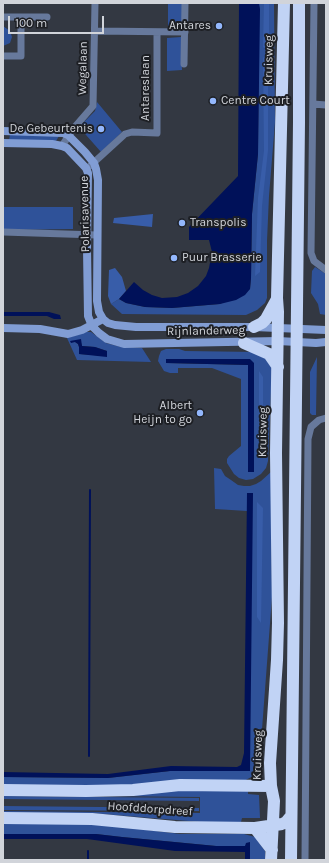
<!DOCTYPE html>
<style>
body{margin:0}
#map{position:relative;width:329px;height:863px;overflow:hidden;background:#333842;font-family:Karla,sans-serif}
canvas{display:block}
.frame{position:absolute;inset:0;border:4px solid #d1d4da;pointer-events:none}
.scale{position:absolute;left:8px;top:16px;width:96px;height:18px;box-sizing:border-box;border:2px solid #d1d4da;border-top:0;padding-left:5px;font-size:12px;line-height:14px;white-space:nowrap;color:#d1d4da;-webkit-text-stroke:3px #1d1f24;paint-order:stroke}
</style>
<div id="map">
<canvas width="329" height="863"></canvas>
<div class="frame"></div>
<div class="scale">100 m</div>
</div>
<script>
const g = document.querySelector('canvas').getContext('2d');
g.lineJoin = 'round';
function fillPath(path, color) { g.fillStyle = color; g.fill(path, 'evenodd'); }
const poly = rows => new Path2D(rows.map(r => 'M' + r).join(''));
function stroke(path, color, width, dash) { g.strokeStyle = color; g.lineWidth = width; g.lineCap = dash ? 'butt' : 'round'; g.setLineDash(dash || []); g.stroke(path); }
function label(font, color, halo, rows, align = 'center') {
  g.font = font + ' Karla,sans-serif'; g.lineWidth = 4; g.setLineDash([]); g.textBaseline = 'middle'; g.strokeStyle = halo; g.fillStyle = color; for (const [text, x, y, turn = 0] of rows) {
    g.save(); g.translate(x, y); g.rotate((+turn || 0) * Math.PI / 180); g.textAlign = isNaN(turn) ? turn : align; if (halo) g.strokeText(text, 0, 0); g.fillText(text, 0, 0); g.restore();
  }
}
const green = poly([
 [168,3,182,3,182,26,168,26],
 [259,3,274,3,275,122,269,196,267,241,267,298,265,303,257,310,246,315,122,314,111,304,119,299,126,303,145,307,172,308,220,304,250,289,251,278,252,214,258,154],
 [3,26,10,31,12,37,10,43,3,46],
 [181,37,182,70,167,71,167,38],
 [97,102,122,132,101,152,79,127,95,111],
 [10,134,59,136,56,141,9,141],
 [3,207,73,207,73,229,3,230],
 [315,267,326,274,326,315,320,314,318,304,311,293,312,271],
 [86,332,91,332,106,343,121,347,142,348,151,362,77,360,67,338],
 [75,342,81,343,82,346,95,347,107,351,107,356,79,354,79,347,78,344],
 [166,349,179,349,185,351,256,352,263,355,272,368,268,461,266,468,261,474,253,479,246,480,239,478,234,474,227,463,227,459,229,456,241,446,241,379,212,368,178,368,178,373,170,373,164,371,158,361,159,356,161,351],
 [166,359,250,359,248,365,166,363],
 [317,357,316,415,312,415,310,413,310,372],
 [214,468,221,469,225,476,231,480,238,485,244,486,250,486,256,484,261,481,271,472,272,597,259,769,255,775,244,781,129,787,3,787,3,777,108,778,170,771,250,771,247,493,247,511,215,509],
 [176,788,248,789,248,794,259,795,260,818,242,818,241,822,201,822,90,813,3,813,3,811,200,813,200,797,3,795],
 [3,796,199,798,199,801,3,799],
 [3,806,199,808,199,811,3,810],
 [3,823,93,823,180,834,244,834,255,837,265,851,265,860,250,860,250,843,245,846,216,846,122,837,96,834,3,834]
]);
const forest = poly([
 [264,3,269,3,269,51,263,47],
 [263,57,268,62,268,150,262,206,260,272,255,276,258,198,264,151],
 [153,214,152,227,113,223,114,218],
 [115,268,122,277,126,291,119,299,111,304,108,296,109,270],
 [259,371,263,377,263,455,259,459],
 [257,502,263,508,261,623,257,617]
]);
const water = poly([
 [239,3,259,3,260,9,258,154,252,214,251,278,250,289,245,295,236,300,220,304,172,308,145,307,126,303,119,299,134,282,143,290,152,295,162,298,177,297,188,293,198,286,206,276,209,268,212,252,209,240,189,240,189,227,238,176],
 [3,312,49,312,60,315,61,319,54,319,47,316,3,316],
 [81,339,82,346,95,347,107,351,107,357,79,354,79,347,78,344,75,342,71,343,70,341],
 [166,359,250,359,254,363,254,472,248,472,248,365,166,363],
 [247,493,253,493,250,771,170,771,108,778,3,777,3,772,108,774,171,766,237,767,241,765,244,753],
 [3,834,96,834,122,837,216,846,245,846,246,843,250,842,250,860,245,860,245,852,175,851,87,839,3,839]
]);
const stream = poly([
 [89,756,90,490],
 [88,860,88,851]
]);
const street = poly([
 [314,3,311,253,314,261,326,270],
 [3,17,47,17],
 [95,31,185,32],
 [3,56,21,56,21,17],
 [184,64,185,3],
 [313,104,326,105],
 [62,146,73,129,93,106,95,3],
 [90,166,125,134,132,132,157,133,157,32],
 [3,232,97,235],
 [305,860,308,439,311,427,319,420,326,418]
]);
const secondary = poly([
 [3,131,63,133,68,135,85,152,94,163,96,169,98,180,97,301,99,312,103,319,108,323,115,325,136,327,254,327,326,330],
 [3,143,52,144,62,146,67,148,86,168,88,173,87,249,88,316,92,326,99,333,107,339,124,344,278,341,316,343,326,342],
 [3,328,40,329,68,334,82,330,103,319]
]);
const highway = poly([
 [254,327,262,323,266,319,277,299],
 [244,343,269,354,278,367],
 [3,790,86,791,133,790,180,785,271,786],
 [3,818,92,819,175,827,255,828,282,824,286,822,291,816],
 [255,828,272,850],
 [271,860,274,801,271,786,270,763,277,660,278,623,276,453,278,312,277,298,284,3],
 [291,860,299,122,299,3]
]);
const markers = [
 [219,26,4,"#93b7fd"],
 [213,101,4,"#93b7fd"],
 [101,129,4,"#93b7fd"],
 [182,223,4,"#93b7fd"],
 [174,258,4,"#93b7fd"],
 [200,413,4,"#93b7fd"]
];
const poiNames = [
 ["Antares",211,26],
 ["Centre Court",221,101,"left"],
 ["De Gebeurtenis",93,129],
 ["Transpolis",190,223,"left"],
 ["Puur Brasserie",182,258,"left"],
 ["Albert",192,406],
 ["Heijn to go",192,420]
];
const streetNames = [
 ["Kruisweg",269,60,-89],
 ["Wegalaan",83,68,-89],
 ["Antareslaan",146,88,-90],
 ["Polarisavenue",85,214,-91],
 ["Rijnlanderweg",206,331,-1],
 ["Kruisweg",263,432,-89],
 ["Kruisweg",258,755,-88],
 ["Hoofddorpdreef",150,809,4]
];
fillPath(green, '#2f5299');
fillPath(forest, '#385da9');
fillPath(water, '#001159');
stroke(stream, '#001159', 2);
stroke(street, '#67799c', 7);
stroke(secondary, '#819dd4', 8);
stroke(highway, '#c1d3f5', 12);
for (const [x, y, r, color] of markers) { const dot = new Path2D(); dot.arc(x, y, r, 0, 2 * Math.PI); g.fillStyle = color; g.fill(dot); stroke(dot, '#1d1f24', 1.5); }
label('12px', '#d1d4da', '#1d1f24', poiNames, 'right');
label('12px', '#d1d4da', '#1d1f24', streetNames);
</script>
